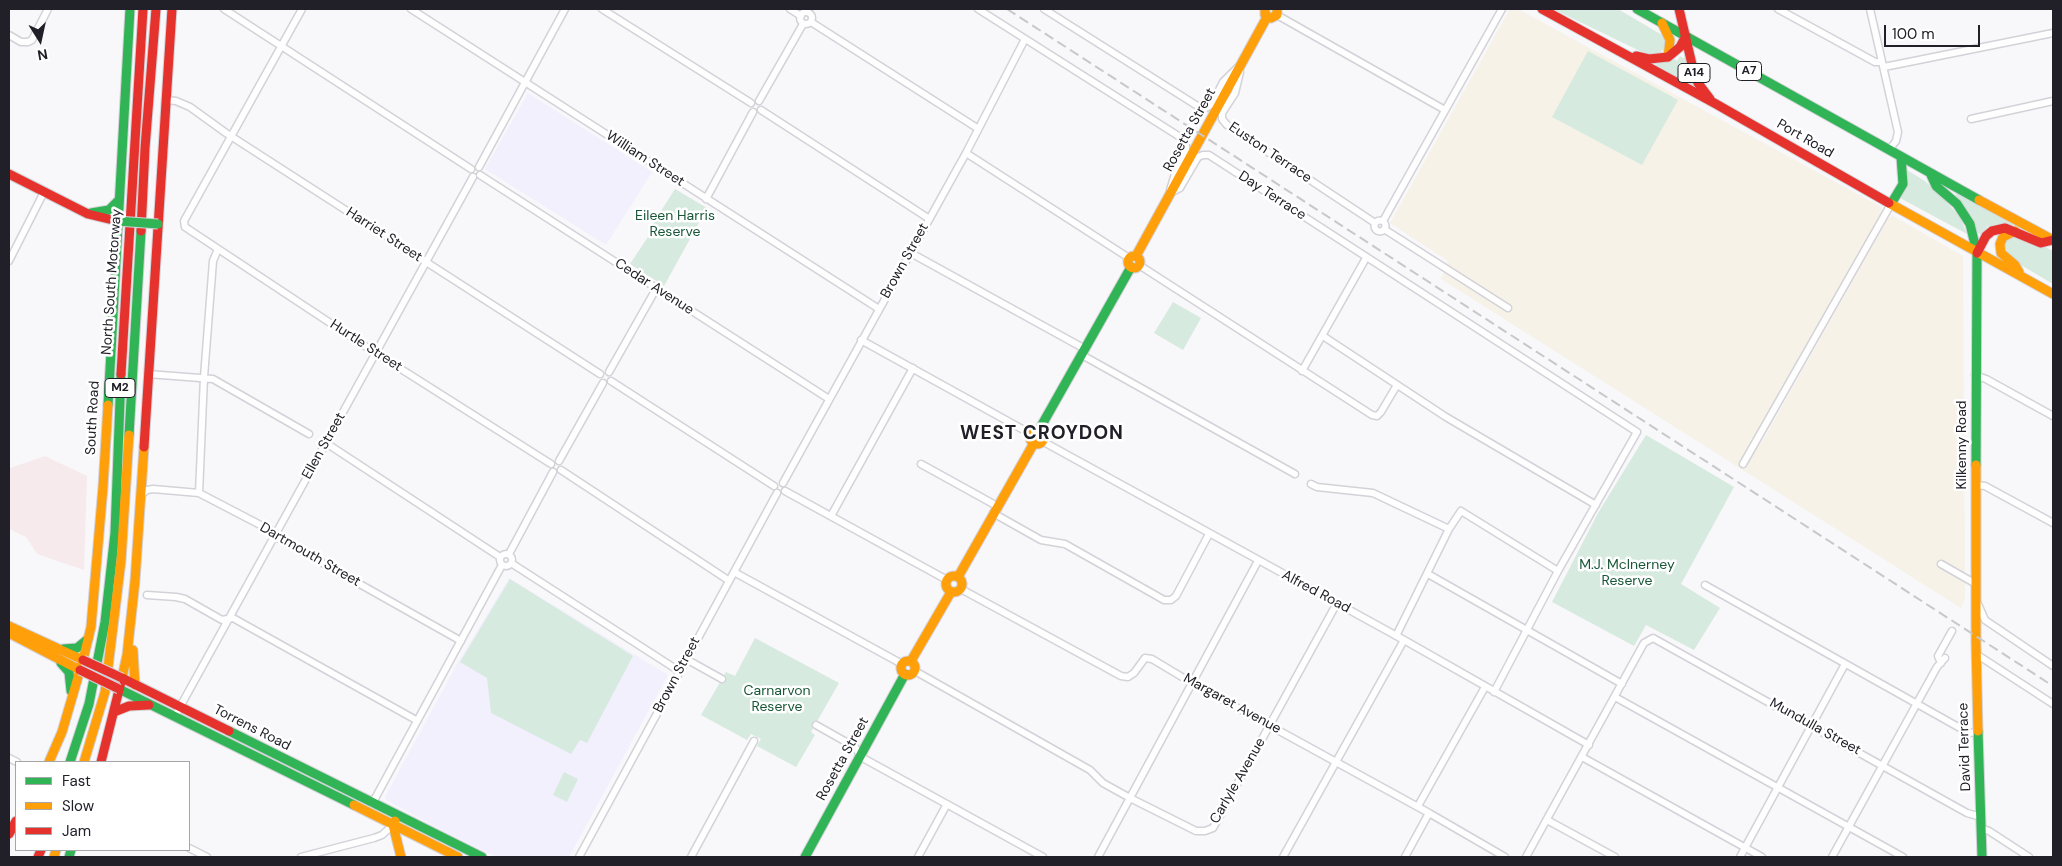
<!DOCTYPE html>
<style>
body{margin:0}
#map{position:relative;width:2062px;height:866px;overflow:hidden;background:#f8f7fa;font-family:"DM Sans",sans-serif}
canvas{display:block}
.frame{position:absolute;inset:0;border:10px solid #212029;pointer-events:none}
.legend{position:absolute;left:15px;top:761px;width:175px;height:90px;box-sizing:border-box;background:#fff;border:1px solid #a6a6a9;margin:0;padding:6px 9px;list-style:none;font-size:15px;color:#212029}
.legend li{display:flex;align-items:center;gap:10px;height:25px}
.legend b{width:25px;border:1px solid #a6a6a9}
.north{position:absolute;left:15px;top:15px;width:50px;height:50px;-webkit-text-stroke:4px #fff;paint-order:stroke;rotate:170deg;font-size:14px;font-weight:700;line-height:20px;text-align:center;color:#212029}
.north::after{content:'';display:block;margin:auto;width:18px;height:22px;background:#212029;clip-path:polygon(50% 0,100% 100%,50% 72%,0 100%)}
.scale{position:absolute;left:1884px;top:25px;width:96px;height:22px;box-sizing:border-box;border:2px solid #212029;border-top:0;padding-left:6px;font-size:15px;line-height:18px;white-space:nowrap;color:#212029;-webkit-text-stroke:4px #fff;paint-order:stroke}
</style>
<div id="map">
<canvas width="2062" height="866"></canvas>
<div class="frame"></div>
<ul class="legend">
<li><b style="height:6px;background:#30b455"></b>Fast</li>
<li><b style="height:6px;background:#ff9f0a"></b>Slow</li>
<li><b style="height:6px;background:#e5322d"></b>Jam</li>
</ul>
<div class="north">N</div>
<div class="scale">100 m</div>
</div>
<script>
const g = document.querySelector('canvas').getContext('2d');
g.lineJoin = 'round';
function fillPath(path, color) { g.fillStyle = color; g.fill(path, 'evenodd'); }
const poly = rows => new Path2D(rows.map(r => 'M' + r).join(''));
function stroke(path, color, width, dash) { g.strokeStyle = color; g.lineWidth = width; g.lineCap = dash ? 'butt' : 'round'; g.setLineDash(dash || []); g.stroke(path); }
function label(font, color, halo, rows, align = 'center') {
  g.font = font + ' "DM Sans",sans-serif'; g.lineWidth = 5; g.setLineDash([]); g.textBaseline = 'middle'; g.strokeStyle = halo; g.fillStyle = color; for (const [text, x, y, turn = 0] of rows) {
    g.save(); g.translate(x, y); g.rotate((+turn || 0) * Math.PI / 180); g.textAlign = isNaN(turn) ? turn : align; if (halo) g.strokeText(text, 0, 0); g.fillText(text, 0, 0); g.restore();
  }
}
const commercial = poly([
 [45,456,87,476,84,570,37,554,26,537,9,529,10,468]
]);
const industrial = poly([
 [1510,9,1518,9,1881,207,1882,212,1753,440,1762,442,1888,218,1893,216,1963,256,1965,598,1961,608,1441,279,1448,261,1390,223]
]);
const built = poly([
 [528,93,652,172,606,245,485,169],
 [509,578,668,675,569,857,497,857,444,831,386,800,385,797,457,664]
]);
const green = poly([
 [1553,9,1618,9,1662,35,1666,41,1665,47,1661,52,1654,55,1644,53],
 [1588,51,1678,100,1642,165,1552,117],
 [1680,56,1683,58,1686,57,1694,83,1692,86,1653,66,1672,57,1677,61],
 [1907,170,1925,181,1942,197,1960,217,1967,234,1900,198],
 [675,189,707,208,664,286,630,264,654,228,652,225],
 [1957,193,2014,225,1992,229,1988,226,1981,235,1977,232,1974,224,1954,197],
 [2022,235,2053,251,2053,284,2009,258,2004,244,2008,238],
 [1173,302,1201,318,1183,350,1154,333],
 [1646,435,1734,487,1681,584,1720,608,1694,650,1646,625,1634,646,1552,602,1598,513],
 [510,579,633,656,587,743,580,740,571,754,491,713,487,678,460,662],
 [755,638,839,683,811,732,815,735,796,767,757,746,761,739,751,734,747,740,701,715,726,672,735,676],
 [564,772,578,779,567,802,553,795]
]);
const street = poly([
 [224,9,471,169],
 [302,9,184,221,185,227,371,350,551,464],
 [411,9,879,309],
 [602,9,751,103],
 [790,9,801,16],
 [978,9,1180,137,1186,146,1186,151,1177,167,1170,190],
 [1044,9,1199,107,1206,108,1212,104,1223,82,1238,67],
 [1778,9,1875,62,1882,62],
 [1870,9,1898,132,1896,141,1889,150],
 '800 18a6 6 0 1 1 12 0a6 6 0 1 1-12 0Z',
 [1277,15,1445,110],
 [811,22,977,128],
 [9,35,21,42,28,42,32,40,48,9],
 [1884,67,2053,33],
 [1240,72,1235,93,1222,113,1222,119,1227,125,1375,223],
 [166,100,176,101,190,107,226,133,600,374],
 [759,101,803,24],
 [761,110,928,218],
 [1971,119,2053,101],
 [966,153,1129,258],
 [479,167,565,9],
 [480,175,829,399],
 [1170,193,1180,188,1198,157,1203,155,1209,155,1637,432,1558,571,1494,692],
 [706,199,753,112],
 '1374.5 226a5.5 5.5 0 1 1 11 0a5.5 5.5 0 1 1-11 0Z',
 [1383,221,1502,9],
 [1384,229,1508,308],
 [909,252,1085,349],
 [9,261,44,192],
 [1139,265,1372,415,1377,416,1381,412,1397,385],
 [1323,336,1446,417,1596,505],
 [861,340,1031,434],
 [1082,355,1295,474],
 [1302,371,1366,258],
 [609,372,656,289],
 [148,374,213,379,309,434],
 [1975,375,1986,379,2053,416],
 [611,381,774,486],
 [1042,441,1404,640,1589,745],
 [326,443,500,557],
 [559,461,603,383],
 [921,464,997,506],
 [1743,464,1891,204],
 [561,470,728,580],
 [783,483,966,153,1025,39],
 [1311,484,1317,487,1373,493,1449,529],
 [1976,485,1985,486,2053,523],
 [785,491,947,580],
 [199,493,204,377,213,261,218,249],
 [141,495,147,490,153,489,199,493,270,530,278,538,461,641],
 [993,513,1041,540,1065,544,1164,600,1171,600,1176,596,1209,534],
 [831,516,913,368],
 '500 560a6 6 0 1 1 12 0a6 6 0 1 1-12 0Z',
 [509,554,553,472],
 [511,563,679,671],
 [1941,564,1976,584],
 [734,572,902,664],
 [1428,574,1622,684],
 [1705,585,1960,728,1969,733,1978,732],
 [961,589,1121,676,1128,677,1134,673,1145,658,1152,659,1192,683,1429,813,1505,857],
 [147,595,176,597,185,599,222,620,233,618,416,720],
 [1978,604,1985,620,2053,666],
 [1396,636,1449,529,1461,511,1558,571],
 [1976,654,2053,704],
 [686,659,722,679],
 [1941,663,1938,656,1952,631],
 [915,671,1090,770,1103,783,1130,798,1196,831,1205,831,1213,828,1337,603],
 [1615,697,1903,857],
 [175,716,473,177],
 [816,725,855,747,861,757,1043,857],
 [1582,757,1762,857],
 [9,758,17,762],
 [372,804,502,565],
 [1418,806,1485,687],
 [1547,820,1615,857],
 [1981,828,1989,831,2029,857],
 [189,848,207,857],
 [301,857,374,838,382,835,393,825],
 [579,857,777,493],
 [691,857,754,741],
 [918,857,947,804],
 [1098,857,1258,561],
 [1283,857,1404,640],
 [1405,857,1429,813],
 [1526,857,1644,643,1653,638,1967,813,1981,817],
 [1740,857,1845,664],
 [1832,857,1937,667,1945,658]
]);
const fast = poly([
 [1637,9,1979,200],
 [1931,175,1936,186,1957,204,1970,224,1977,253,1976,465],
 [1891,204,1903,184,1901,157],
 [91,213,109,210,118,201],
 [108,405,130,9],
 [1039,430,1131,267],
 [129,435,141,231],
 [63,649,77,648,88,639],
 [61,663,69,672,71,691],
 [119,689,354,805],
 [229,731,482,857],
 [1978,731,1982,857],
 [70,762,89,704,105,622,115,533,121,374],
 [69,857,71,850],
 [805,857,905,674]
]);
const slow = poly([
 [1265,9,1265,15,1271,18,1277,15,1277,9],
 [1662,23,1670,40,1668,57],
 [1979,200,2053,240],
 [1889,203,2053,294],
 [2015,231,2003,237,2000,244,2001,253,2015,265,2019,272],
 '1128 262a6 6 0 1 1 12 0a6 6 0 1 1-12 0Z',
 [1136,256,1267,17],
 '1030 437a7 7 0 1 1 14 0a7 7 0 1 1-14 0Z',
 [1976,465,1976,643,1978,731],
 '946 584a8 8 0 1 1 16 0a8 8 0 1 1-16 0Z',
 [958,577,1034,443],
 [9,626,83,660,62,732,49,762],
 [9,633,80,670],
 [133,650,135,685],
 [83,660,91,627,103,487,108,405],
 [911,661,951,592],
 '901 668a7 7 0 1 1 14 0a7 7 0 1 1-14 0Z',
 [122,678,127,655,135,581,144,447],
 [84,762,105,692,121,561,129,435],
 [354,805,458,857],
 [395,821,393,825,401,857],
 [54,857,56,850]
]);
const jam = poly([
 [1542,9,1716,104,1889,203],
 [1679,9,1694,73,1698,83,1710,99],
 [1636,56,1649,59,1668,57,1680,47,1686,36],
 [9,174,88,214,117,221],
 [141,231,145,148,156,9],
 [1977,253,1986,236,1992,231,2005,228,2041,243,2053,240],
 [121,374,143,9],
 [144,447,172,9],
 [114,712,129,706,149,705],
 [101,762,122,678,229,731],
 [9,834,16,821],
 [38,857,41,850]
]);
const rail = poly([
 [1007,9,2053,686]
]);
const fastBridge = poly([
 [117,221,158,224]
]);
const jamBridge = poly([
 [83,660,122,678],
 [80,670,119,689]
]);
const shields = [
 [1749,71,25],
 [1694,73,32],
 [120,388,30]
];
const shieldNames = [
 ["A7",1749,71],
 ["A14",1694,73],
 ["M2",120,388]
];
const streetNames = [
 ["Rosetta Street",1190,130,-61],
 ["Port Road",1805,139,30],
 ["Euston Terrace",1270,153,34],
 ["William Street",645,159,33],
 ["Day Terrace",1272,196,33],
 ["Harriet Street",384,235,33],
 ["Brown Street",905,261,-61],
 ["North South Motorway",112,282,-86],
 ["Cedar Avenue",654,287,33],
 ["Hurtle Street",366,346,33],
 ["South Road",93,418,-87],
 ["Kilkenny Road",1962,445,-90],
 ["Ellen Street",324,446,-61],
 ["Dartmouth Street",310,555,30],
 ["Alfred Road",1316,592,28],
 ["Brown Street",677,675,-62],
 ["Margaret Avenue",1232,704,29],
 ["Mundulla Street",1815,727,29],
 ["Torrens Road",252,728,27],
 ["David Terrace",1965,747,-92],
 ["Rosetta Street",843,759,-61],
 ["Carlyle Avenue",1238,781,-60]
];
const parkNames = [
 ["Eileen Harris",675,216],
 ["Reserve",675,232],
 ["M.J. McInerney",1627,565],
 ["Reserve",1627,581],
 ["Carnarvon",777,691],
 ["Reserve",777,707]
];
const districtNames = [
 ["WEST CROYDON",1042,434]
];
fillPath(commercial, '#f7eaec');
fillPath(industrial, '#f6f2e7');
fillPath(built, '#f3f0fd');
fillPath(green, '#d7eadf');
stroke(street, '#d3d2d8', 9);
stroke(fast, '#d3d2d8', 11);
stroke(slow, '#d3d2d8', 11);
stroke(jam, '#d3d2d8', 11);
stroke(street, '#fefefe', 6);
stroke(fast, '#30b455', 9);
stroke(slow, '#ff9f0a', 9);
stroke(jam, '#e5322d', 9);
stroke(rail, '#c8c7c9', 2, [10, 5]);
stroke(fastBridge, '#d3d2d8', 11, []);
stroke(jamBridge, '#d3d2d8', 11, []);
stroke(fastBridge, '#30b455', 9);
stroke(jamBridge, '#e5322d', 9);
for (const [x, y, w] of shields) { const box = new Path2D(); box.roundRect(x - w / 2, y - 9.5, w, 19, 4); g.fillStyle = '#fff'; g.fill(box); stroke(box, '#212029', 1); }
label('bold 12px', '#212029', null, shieldNames);
label('14px', '#212029', '#fff', streetNames);
label('14px', '#175636', '#fff', parkNames);
g.letterSpacing = '1px';
label('bold 19px', '#212029', '#fff', districtNames);
g.letterSpacing = '0px';
</script>
